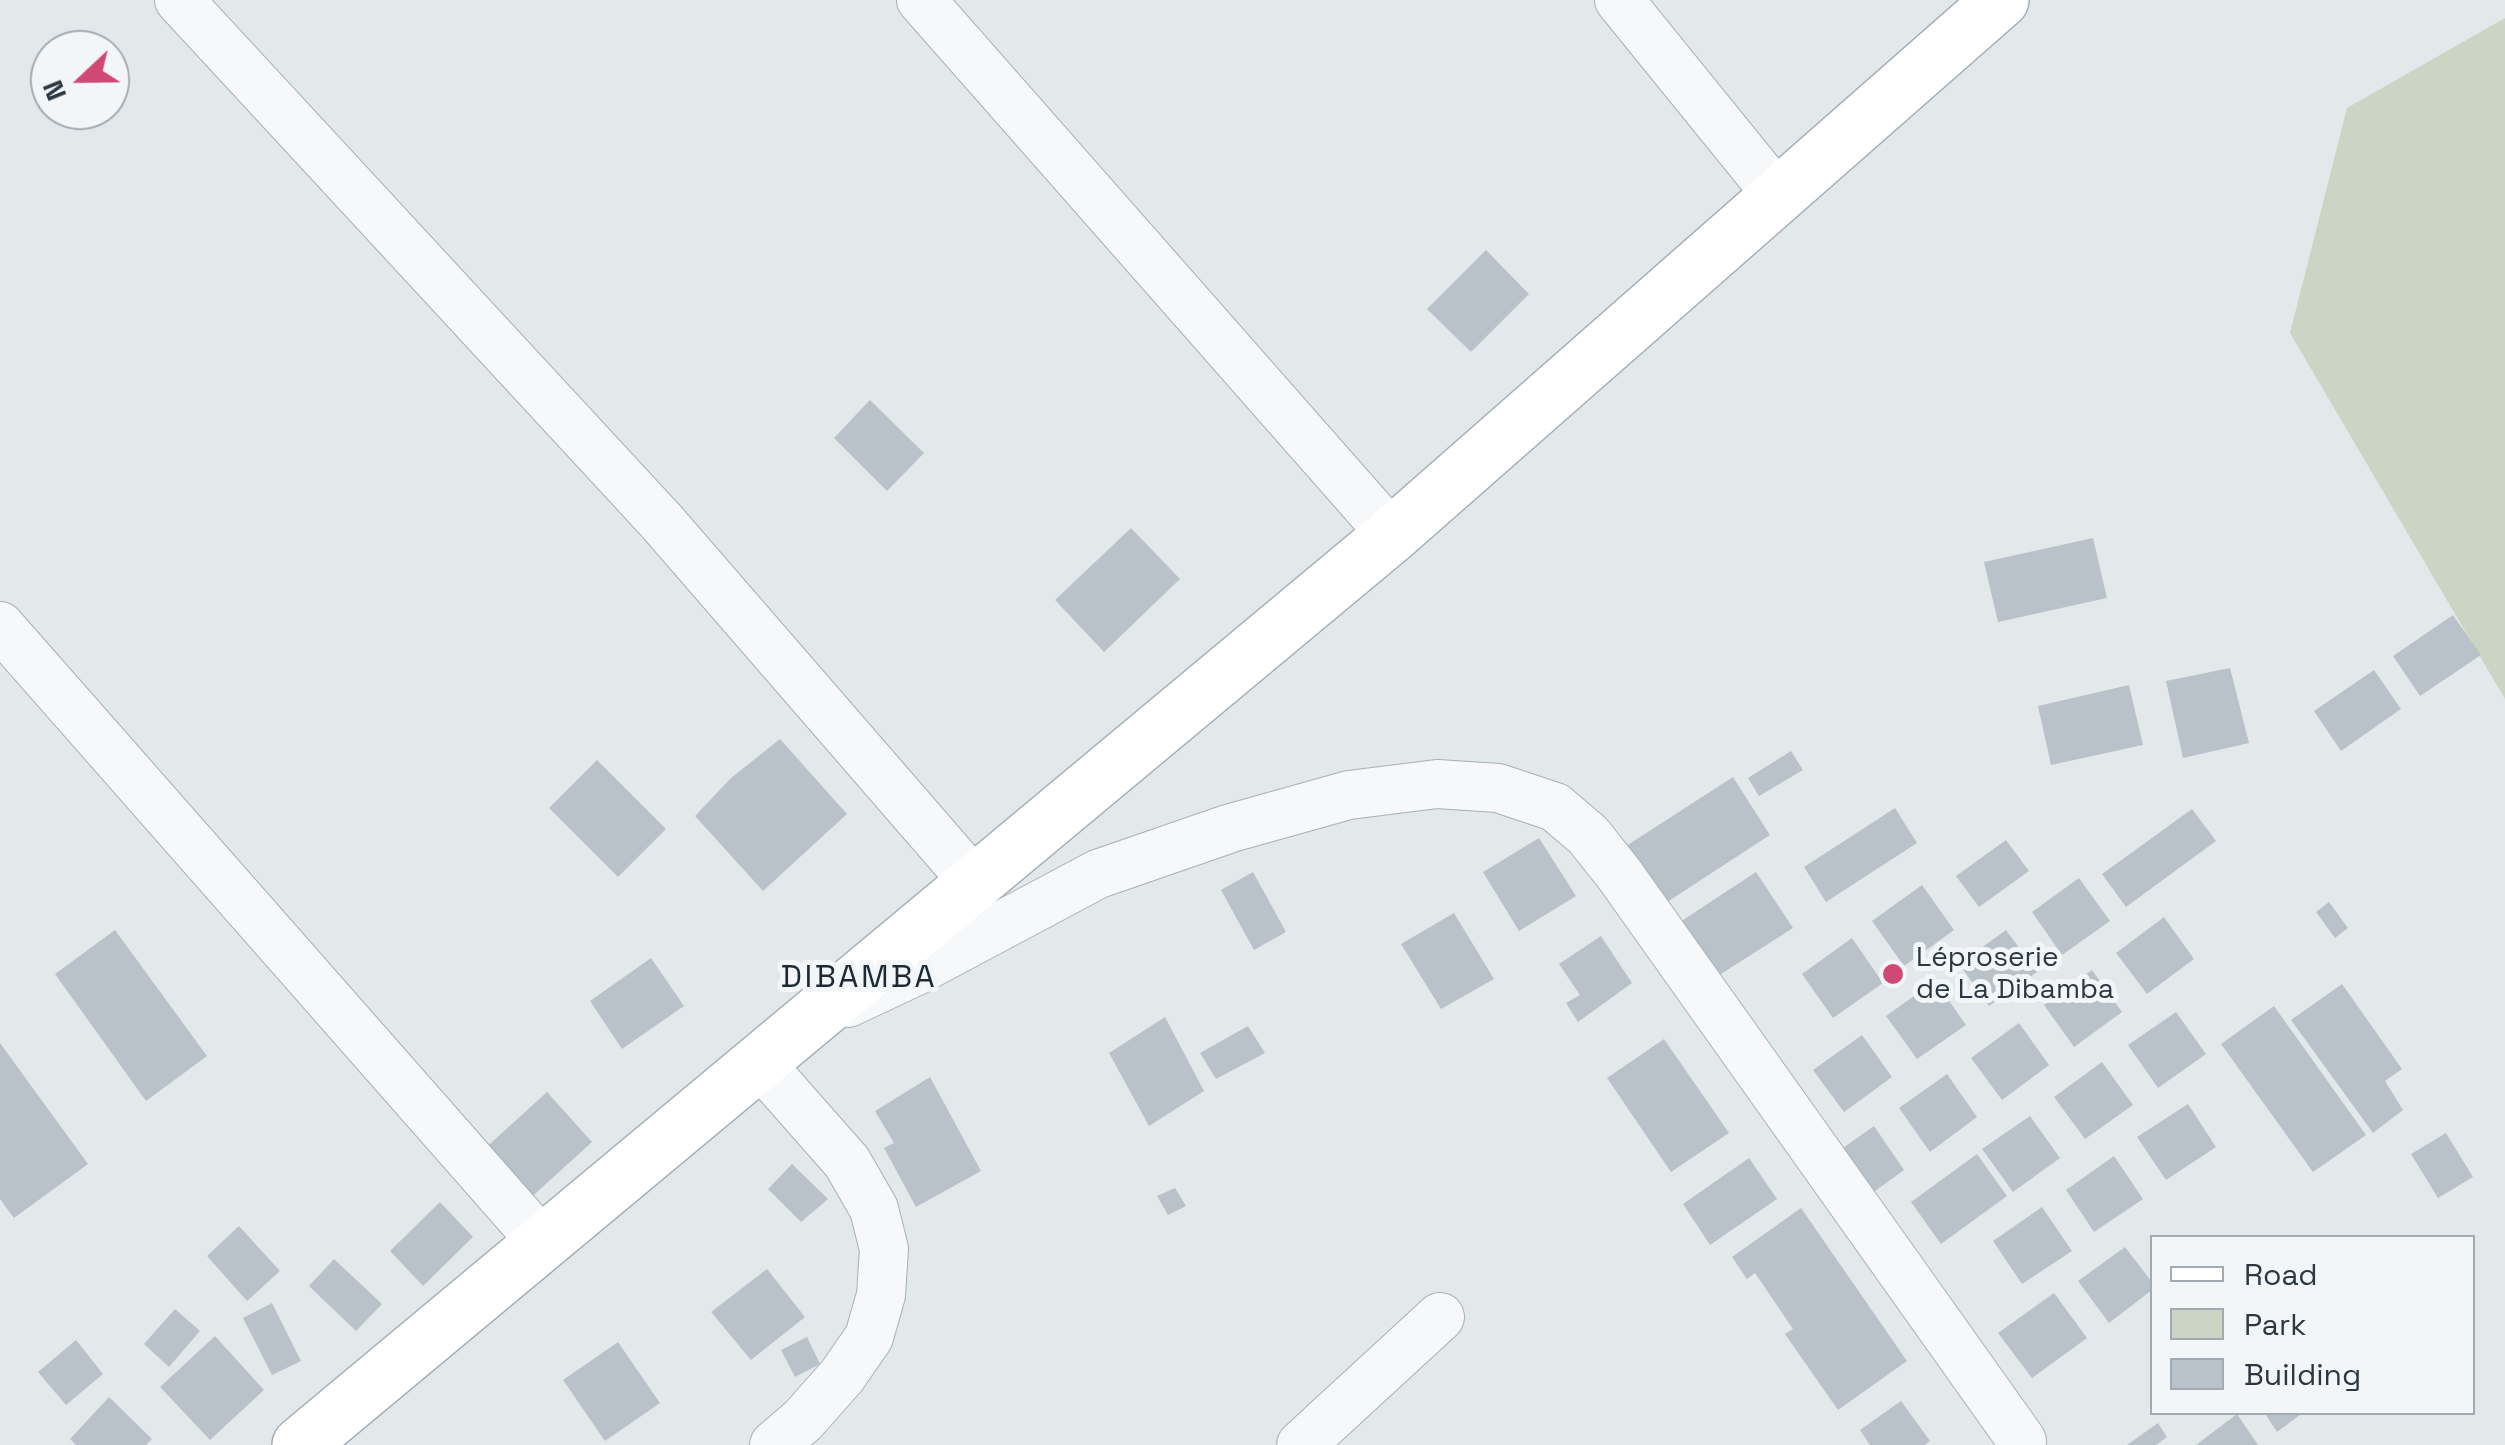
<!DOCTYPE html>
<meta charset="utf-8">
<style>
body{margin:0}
#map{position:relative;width:2505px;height:1445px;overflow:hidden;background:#e3e8eb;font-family:"Space Grotesk",sans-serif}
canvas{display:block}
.legend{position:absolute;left:2150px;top:1235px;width:325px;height:180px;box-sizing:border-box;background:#f3f6f9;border:2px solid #a3aab1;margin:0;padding:12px 18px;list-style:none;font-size:30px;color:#2b3844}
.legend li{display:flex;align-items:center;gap:20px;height:50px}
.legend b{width:50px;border:2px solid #a3aab1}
.north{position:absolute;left:30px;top:30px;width:100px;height:100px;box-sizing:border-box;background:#f3f6f9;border:2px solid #a3aab1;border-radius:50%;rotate:248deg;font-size:28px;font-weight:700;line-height:40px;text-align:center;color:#2b3844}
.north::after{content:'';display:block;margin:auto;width:35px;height:45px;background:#d04975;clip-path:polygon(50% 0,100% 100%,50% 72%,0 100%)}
</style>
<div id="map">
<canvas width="2505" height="1445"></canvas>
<ul class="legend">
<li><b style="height:12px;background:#fff"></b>Road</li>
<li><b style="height:28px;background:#ccd5c4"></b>Park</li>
<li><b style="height:28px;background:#bac2c9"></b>Building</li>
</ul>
<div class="north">N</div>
</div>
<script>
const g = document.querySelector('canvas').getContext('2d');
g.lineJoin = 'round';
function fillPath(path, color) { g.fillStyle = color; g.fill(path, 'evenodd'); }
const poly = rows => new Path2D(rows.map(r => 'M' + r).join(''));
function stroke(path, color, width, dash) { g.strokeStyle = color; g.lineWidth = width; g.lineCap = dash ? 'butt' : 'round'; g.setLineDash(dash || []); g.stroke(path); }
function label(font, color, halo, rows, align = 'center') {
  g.font = font + ' "Space Grotesk",sans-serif'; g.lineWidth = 10; g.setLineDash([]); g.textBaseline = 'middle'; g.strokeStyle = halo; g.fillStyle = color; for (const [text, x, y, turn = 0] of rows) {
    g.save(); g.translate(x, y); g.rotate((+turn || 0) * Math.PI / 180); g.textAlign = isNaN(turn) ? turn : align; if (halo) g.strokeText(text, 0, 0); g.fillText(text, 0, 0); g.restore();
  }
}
const green = poly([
 [2505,18,2505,699,2290,333,2347,108]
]);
const building = poly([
 [1486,250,1529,294,1471,352,1427,309],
 [870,400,924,453,887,491,834,438],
 [1131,528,1180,579,1104,652,1055,600],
 [2093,538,2107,598,1998,622,1984,562],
 [2453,615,2481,655,2420,696,2393,656],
 [2230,668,2249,743,2183,758,2166,681],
 [2374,670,2401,709,2341,751,2314,711],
 [2129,685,2143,745,2051,765,2038,706],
 [780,739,847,814,763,891,695,816,731,778],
 [1791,751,1803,770,1759,796,1748,778],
 [597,760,666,829,618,877,549,808],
 [1733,777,1770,835,1661,906,1623,848],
 [1895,808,1917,843,1826,902,1804,867],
 [2192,809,2216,841,2126,907,2102,874],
 [1539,838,1576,896,1519,931,1483,872],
 [2006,840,2029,871,1979,907,1956,876],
 [1253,872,1286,932,1254,950,1221,890],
 [1756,872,1793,928,1710,981,1674,926],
 [2079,878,2110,921,2062,955,2032,912],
 [1922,885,1954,930,1904,966,1872,921],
 [2329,902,2348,928,2335,938,2316,912],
 [1454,913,1494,979,1441,1009,1401,944],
 [2164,917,2194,959,2147,994,2116,953],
 [115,930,207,1056,146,1101,55,974],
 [2006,930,2037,972,1989,1006,1959,964],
 [1601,936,1632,983,1578,1022,1566,1003,1580,995,1559,964],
 [1852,938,1883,983,1833,1018,1802,974],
 [651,958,684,1006,622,1049,590,1001],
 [2092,970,2122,1012,2074,1047,2044,1005],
 [1935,981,1966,1025,1917,1059,1886,1016],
 [2342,984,2402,1069,2385,1081,2403,1110,2373,1133,2291,1020],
 [2274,1006,2366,1135,2313,1172,2221,1044],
 [2176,1012,2206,1054,2158,1088,2128,1045],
 [1165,1017,1204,1091,1149,1126,1109,1053],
 [2019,1023,2049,1065,2002,1100,1971,1058],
 [1248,1026,1265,1053,1216,1079,1200,1053],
 [1862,1035,1892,1077,1844,1112,1813,1070],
 [1664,1039,1729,1133,1671,1172,1607,1078],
 [0,1043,88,1164,14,1218,0,1199],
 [2102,1062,2133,1105,2085,1139,2054,1097],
 [1947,1074,1977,1117,1930,1152,1899,1108],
 [930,1077,981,1171,916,1207,884,1148,894,1143,875,1111],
 [547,1092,592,1142,525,1203,480,1153],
 [2188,1104,2216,1147,2166,1180,2137,1137],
 [2030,1116,2060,1158,2013,1192,1982,1149],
 [1874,1126,1904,1170,1857,1204,1826,1160],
 [2446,1133,2473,1177,2438,1198,2411,1154],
 [1977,1154,2007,1196,1941,1244,1911,1202],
 [2114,1156,2143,1199,2094,1232,2066,1190],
 [1749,1158,1777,1199,1710,1245,1683,1204],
 [792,1164,828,1199,801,1222,768,1189],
 [1175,1188,1186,1206,1168,1215,1157,1196],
 [440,1202,473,1237,423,1286,390,1251],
 [2042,1207,2072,1251,2022,1284,1993,1241],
 [1801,1208,1907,1361,1838,1410,1785,1334,1793,1329,1755,1273,1747,1279,1732,1257],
 [239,1226,280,1271,247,1301,207,1256],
 [2125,1247,2152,1282,2152,1290,2109,1323,2078,1281],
 [334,1259,382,1304,356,1331,309,1286],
 [767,1269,805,1317,751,1360,711,1312],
 [2054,1293,2087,1338,2032,1378,1998,1333],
 [272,1303,301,1361,272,1375,243,1318],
 [175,1309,200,1331,169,1367,144,1344],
 [215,1336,264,1390,210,1440,160,1387],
 [807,1337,820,1364,795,1377,781,1350],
 [76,1340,103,1374,66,1405,38,1372],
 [618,1342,660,1403,605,1441,563,1380],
 [109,1397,152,1439,146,1445,76,1445,70,1439],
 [1901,1401,1930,1441,1925,1445,1870,1445,1860,1430],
 [2264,1412,2304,1412,2277,1432],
 [2237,1414,2258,1445,2196,1445],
 [2158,1423,2167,1437,2156,1445,2127,1445]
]);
const minor = poly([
 [179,0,661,521,974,882],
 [921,0,1392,535],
 [1619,0,1778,196],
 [0,626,542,1242],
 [848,1003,916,971,1098,874,1231,828,1349,795,1437,784,1498,788,1555,807,1588,835,1619,874,2022,1441],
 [758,1061,847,1162,874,1209,884,1249,881,1295,869,1337,842,1376,803,1420,774,1445],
 [1301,1445,1440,1317]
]);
const major = poly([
 [300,1445,1392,535,2001,0]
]);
const markers = [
 [1893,974,12,"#d04975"]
];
const poiNames = [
 ["Léproserie",1916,958],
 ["de La Dibamba",1916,990]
];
const quarterNames = [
 ["DIBAMBA",859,978]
];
fillPath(green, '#ccd5c4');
fillPath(building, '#bac2c9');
stroke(minor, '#a8b0b6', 50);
stroke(major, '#a2aeb7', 58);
stroke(minor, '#f6f8f9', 48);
stroke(major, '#fff', 55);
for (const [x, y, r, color] of markers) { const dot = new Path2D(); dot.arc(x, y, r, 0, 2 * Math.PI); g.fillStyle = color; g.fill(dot); stroke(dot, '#f3f6f9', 4); }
label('28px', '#2b3844', '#f3f6f9', poiNames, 'left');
g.letterSpacing = '2.5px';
label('32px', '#1d2935', '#f3f6f9', quarterNames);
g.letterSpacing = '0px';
</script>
